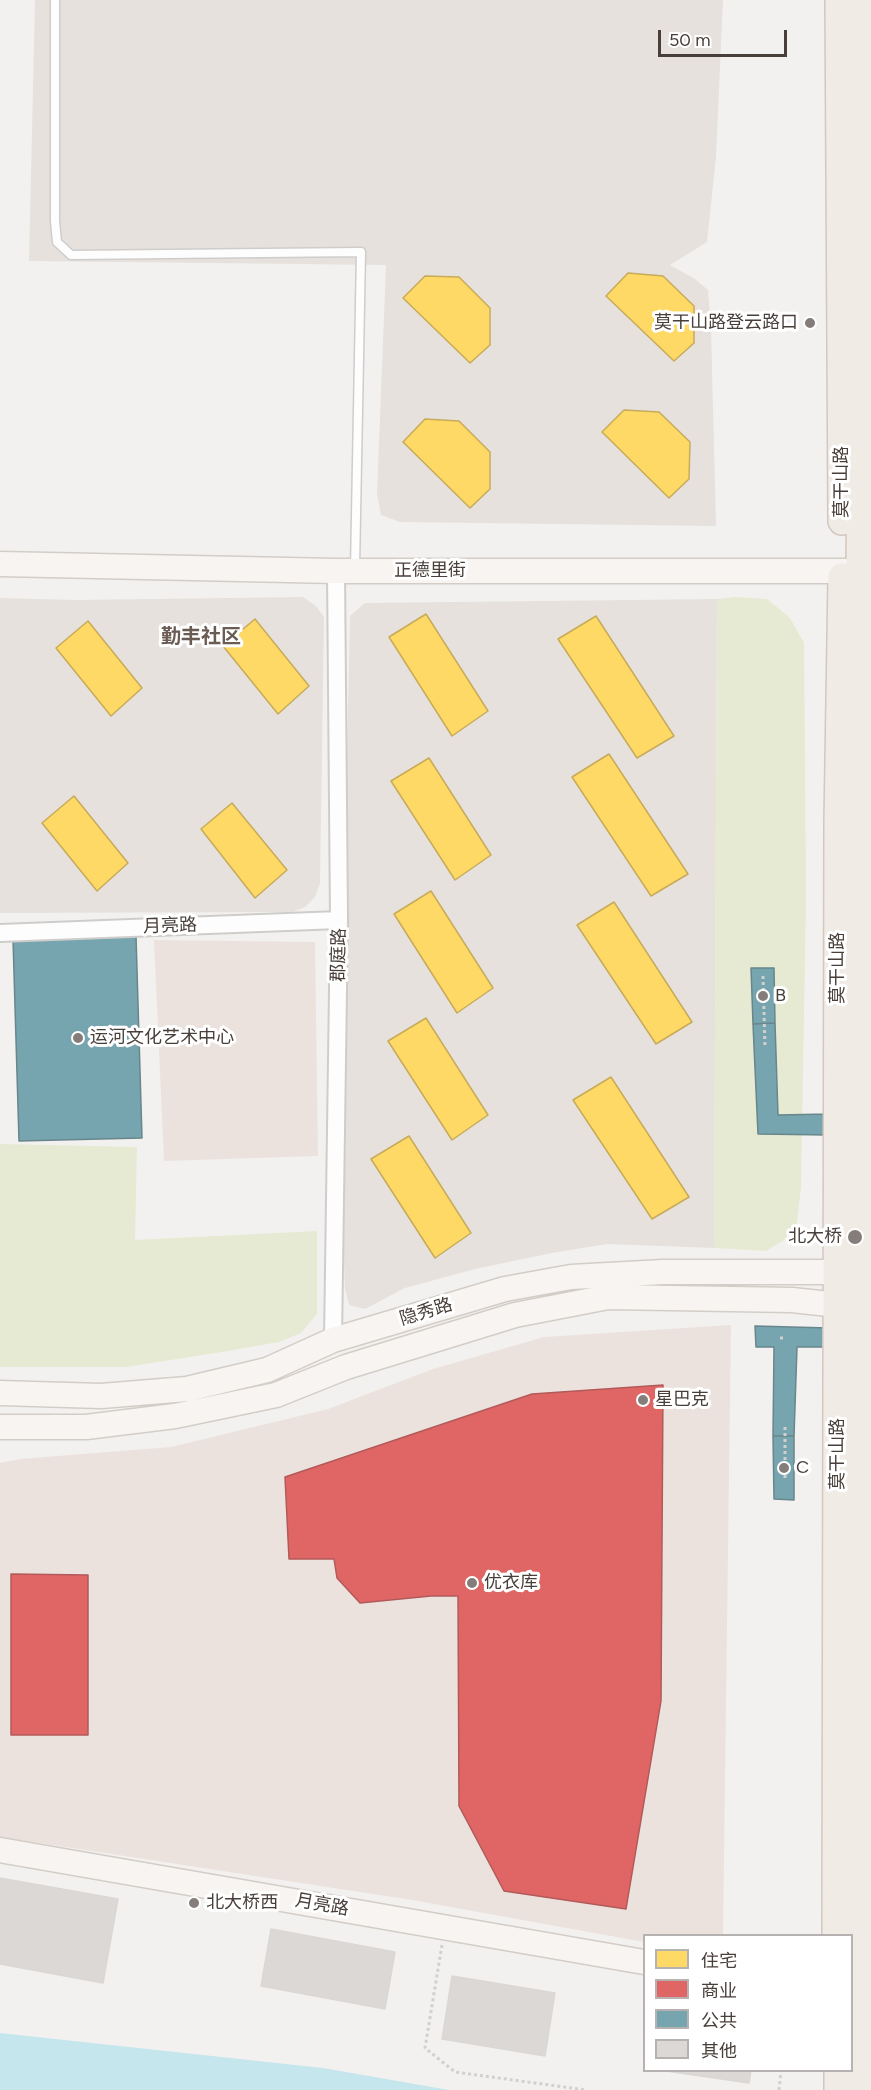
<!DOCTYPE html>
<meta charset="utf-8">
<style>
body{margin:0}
#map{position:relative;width:871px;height:2090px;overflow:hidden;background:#f3f1ef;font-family:Figtree,"Noto Sans SC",sans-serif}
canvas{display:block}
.legend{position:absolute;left:643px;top:1934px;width:210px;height:138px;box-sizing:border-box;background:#fff;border:2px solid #b6b2b1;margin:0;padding:8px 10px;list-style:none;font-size:18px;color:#483f3b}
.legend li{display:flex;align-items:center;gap:12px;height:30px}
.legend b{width:30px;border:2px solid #b6b2b1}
.scale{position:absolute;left:658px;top:30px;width:129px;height:27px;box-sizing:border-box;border:3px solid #483f3b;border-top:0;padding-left:8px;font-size:18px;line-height:21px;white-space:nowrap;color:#483f3b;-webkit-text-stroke:4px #fff;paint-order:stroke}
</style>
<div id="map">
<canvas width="871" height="2090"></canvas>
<ul class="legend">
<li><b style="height:16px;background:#ffd966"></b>住宅</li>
<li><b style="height:16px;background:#e06666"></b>商业</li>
<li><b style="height:16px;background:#76a5af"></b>公共</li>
<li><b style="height:16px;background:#dbd8d6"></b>其他</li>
</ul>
<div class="scale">50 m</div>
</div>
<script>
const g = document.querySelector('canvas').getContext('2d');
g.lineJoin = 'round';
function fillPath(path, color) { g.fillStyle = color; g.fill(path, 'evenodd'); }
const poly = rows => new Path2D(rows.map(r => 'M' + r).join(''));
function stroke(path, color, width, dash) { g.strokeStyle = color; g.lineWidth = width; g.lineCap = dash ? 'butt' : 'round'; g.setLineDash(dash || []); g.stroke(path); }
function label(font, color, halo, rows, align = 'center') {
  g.font = font + ' Figtree,"Noto Sans SC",sans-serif'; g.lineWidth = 6; g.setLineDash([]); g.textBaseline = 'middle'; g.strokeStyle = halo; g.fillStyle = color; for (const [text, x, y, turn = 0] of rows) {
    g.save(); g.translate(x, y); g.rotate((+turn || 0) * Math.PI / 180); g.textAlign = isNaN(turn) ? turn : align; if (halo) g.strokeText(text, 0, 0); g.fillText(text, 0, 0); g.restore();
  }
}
const residential = poly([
 [35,0,723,0,716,157,707,242,670,265,695,279,708,290,711,328,716,526,400,522,381,515,377,494,386,265,29,261],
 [303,597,316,606,324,617,320,883,315,897,305,907,293,912,0,913,0,598,75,600],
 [717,599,714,1248,607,1244,552,1253,475,1269,405,1288,365,1309,349,1305,345,1289,339,1139,350,616,365,603]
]);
const commercial = poly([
 [154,940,315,942,318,1156,164,1161],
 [731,1325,723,1935,644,1936,644,1942,412,1900,0,1837,0,1463,20,1459,171,1447,328,1409,433,1369,544,1337]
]);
const green = poly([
 [735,597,767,599,790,618,804,643,806,897,801,1187,797,1223,784,1240,766,1251,714,1248,717,599],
 [0,1144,137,1147,135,1240,317,1231,317,1314,301,1333,279,1342,222,1352,126,1367,0,1367]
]);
const water = poly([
 [0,2033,323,2068,449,2090,0,2090]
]);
const homes = poly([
 [628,273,663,276,694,306,694,343,674,361,606,296,628,273],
 [425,276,459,277,490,308,490,345,470,363,403,298,425,276],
 [624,410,659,412,690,442,689,479,669,498,602,432,624,410],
 [425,419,459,421,490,452,490,489,470,508,403,442,425,419],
 [426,614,488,711,452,736,389,637,426,614],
 [596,616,674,736,637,758,558,639,596,616],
 [255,619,309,686,278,714,223,646,255,619],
 [88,621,142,688,111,716,56,648,88,621],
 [609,754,688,874,651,896,572,777,609,754],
 [429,758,491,855,455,880,391,781,429,758],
 [74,796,128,863,97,891,42,823,74,796],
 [232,803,287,870,255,898,201,829,232,803],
 [431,891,493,988,457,1013,394,914,431,891],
 [614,902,692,1022,656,1044,577,925,614,902],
 [426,1018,488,1115,452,1140,388,1041,426,1018],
 [611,1077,689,1197,652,1219,573,1100,611,1077],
 [409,1136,471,1233,435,1258,371,1159,409,1136]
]);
const shops = poly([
 [663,1385,661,1701,626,1909,504,1891,459,1806,458,1596,431,1596,360,1603,337,1578,334,1559,289,1559,285,1477,532,1394,663,1385],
 [11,1574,88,1575,88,1735,11,1735,11,1574]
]);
const public = poly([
 [825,880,871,882,871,1456,828,1457,828,1347,797,1347,794,1436,773,1436,774,1347,756,1347,755,1326,829,1328,828,1135,758,1134,753,1024,775,1023,778,1115,828,1114,825,880],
 [136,936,142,1138,19,1141,13,939,136,936],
 [751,968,774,968,775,1023,753,1024,751,968],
 [773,1436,794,1436,794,1500,774,1499,773,1436]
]);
const building = poly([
 [0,1878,118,1899,103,1983,0,1964,0,1878],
 [271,1929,395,1952,385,2009,261,1986,271,1929],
 [452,1976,555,1993,545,2056,442,2039,452,1976],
 [659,2070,751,2070,749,2083,659,2070]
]);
const path = poly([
 [763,976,765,1048],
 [780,1338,785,1338],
 [785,1427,785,1479],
 [442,1945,425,2048,455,2072,586,2090],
 [779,2090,781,2070]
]);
const lane = poly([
 [55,0,55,221,57,242,71,255,361,252,355,568]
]);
const street = poly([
 [0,933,339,920],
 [333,1340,339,920,336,571]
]);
const secondary = poly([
 [0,564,336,571,860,571],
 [0,1393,101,1396,187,1389,267,1370,333,1340,505,1289,571,1277,663,1272,857,1272],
 [0,1427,86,1427,175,1416,276,1395,346,1367,515,1315,608,1297,792,1300,857,1307],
 [0,1850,644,1962]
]);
const primary = poly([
 [839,0,842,521],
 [836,1936,838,822,842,577],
 [838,2070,838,2090],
 [862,2090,861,1684,862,723,860,571,865,0]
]);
const markers = [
 [810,323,6,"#847d7a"],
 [763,996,6,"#847d7a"],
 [78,1038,6,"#847d7a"],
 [855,1237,8,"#847d7a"],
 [643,1400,6,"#847d7a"],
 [784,1468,6,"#847d7a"],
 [472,1583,6,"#847d7a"],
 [194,1903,6,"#847d7a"]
];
const poiNames = [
 ["莫干山路登云路口",798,323,"right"],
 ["B",775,996],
 ["运河文化艺术中心",90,1038],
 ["北大桥",842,1237,"right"],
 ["星巴克",655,1400],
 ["C",796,1468],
 ["优衣库",484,1583],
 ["北大桥西",206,1903]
];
const streetNames = [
 ["莫干山路",842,482,-90],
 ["正德里街",430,571],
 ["月亮路",170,926,-2],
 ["郡庭路",339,955,-89],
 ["莫干山路",838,968,-90],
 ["隐秀路",426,1312,-17],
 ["莫干山路",838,1454,-90],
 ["月亮路",322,1905,10]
];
const neighbourhoodNames = [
 ["勤丰社区",201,637]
];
fillPath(residential, '#e6e1dd');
fillPath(commercial, '#ece2dd');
fillPath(green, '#e6ead2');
fillPath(water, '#c4e6ec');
fillPath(homes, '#ffd966');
stroke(homes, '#c8ab59', 1.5);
fillPath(shops, '#e06666');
stroke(shops, '#b25a59', 1.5);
fillPath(public, '#76a5af');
stroke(public, '#68868c', 1.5);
fillPath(building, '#dbd8d6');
stroke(building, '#dbd7d5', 1.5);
stroke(lane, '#cfcdcb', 11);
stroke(street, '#cfcdcb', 20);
stroke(secondary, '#d3cdc7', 27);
stroke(primary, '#d3c7bf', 30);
stroke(path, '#d3cfcd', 3, [3, 3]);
stroke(lane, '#fdfdfd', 8);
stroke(street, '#fdfdfd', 16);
stroke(secondary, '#f7f4f2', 24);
stroke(primary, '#f1ebe6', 27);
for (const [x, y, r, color] of markers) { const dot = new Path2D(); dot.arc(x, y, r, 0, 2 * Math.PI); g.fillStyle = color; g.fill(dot); stroke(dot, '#fff', 2); }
label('18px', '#483f3b', '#fff', poiNames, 'left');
label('18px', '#483f3b', '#fff', streetNames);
label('bold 20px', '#6a5b53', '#fff', neighbourhoodNames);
</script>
